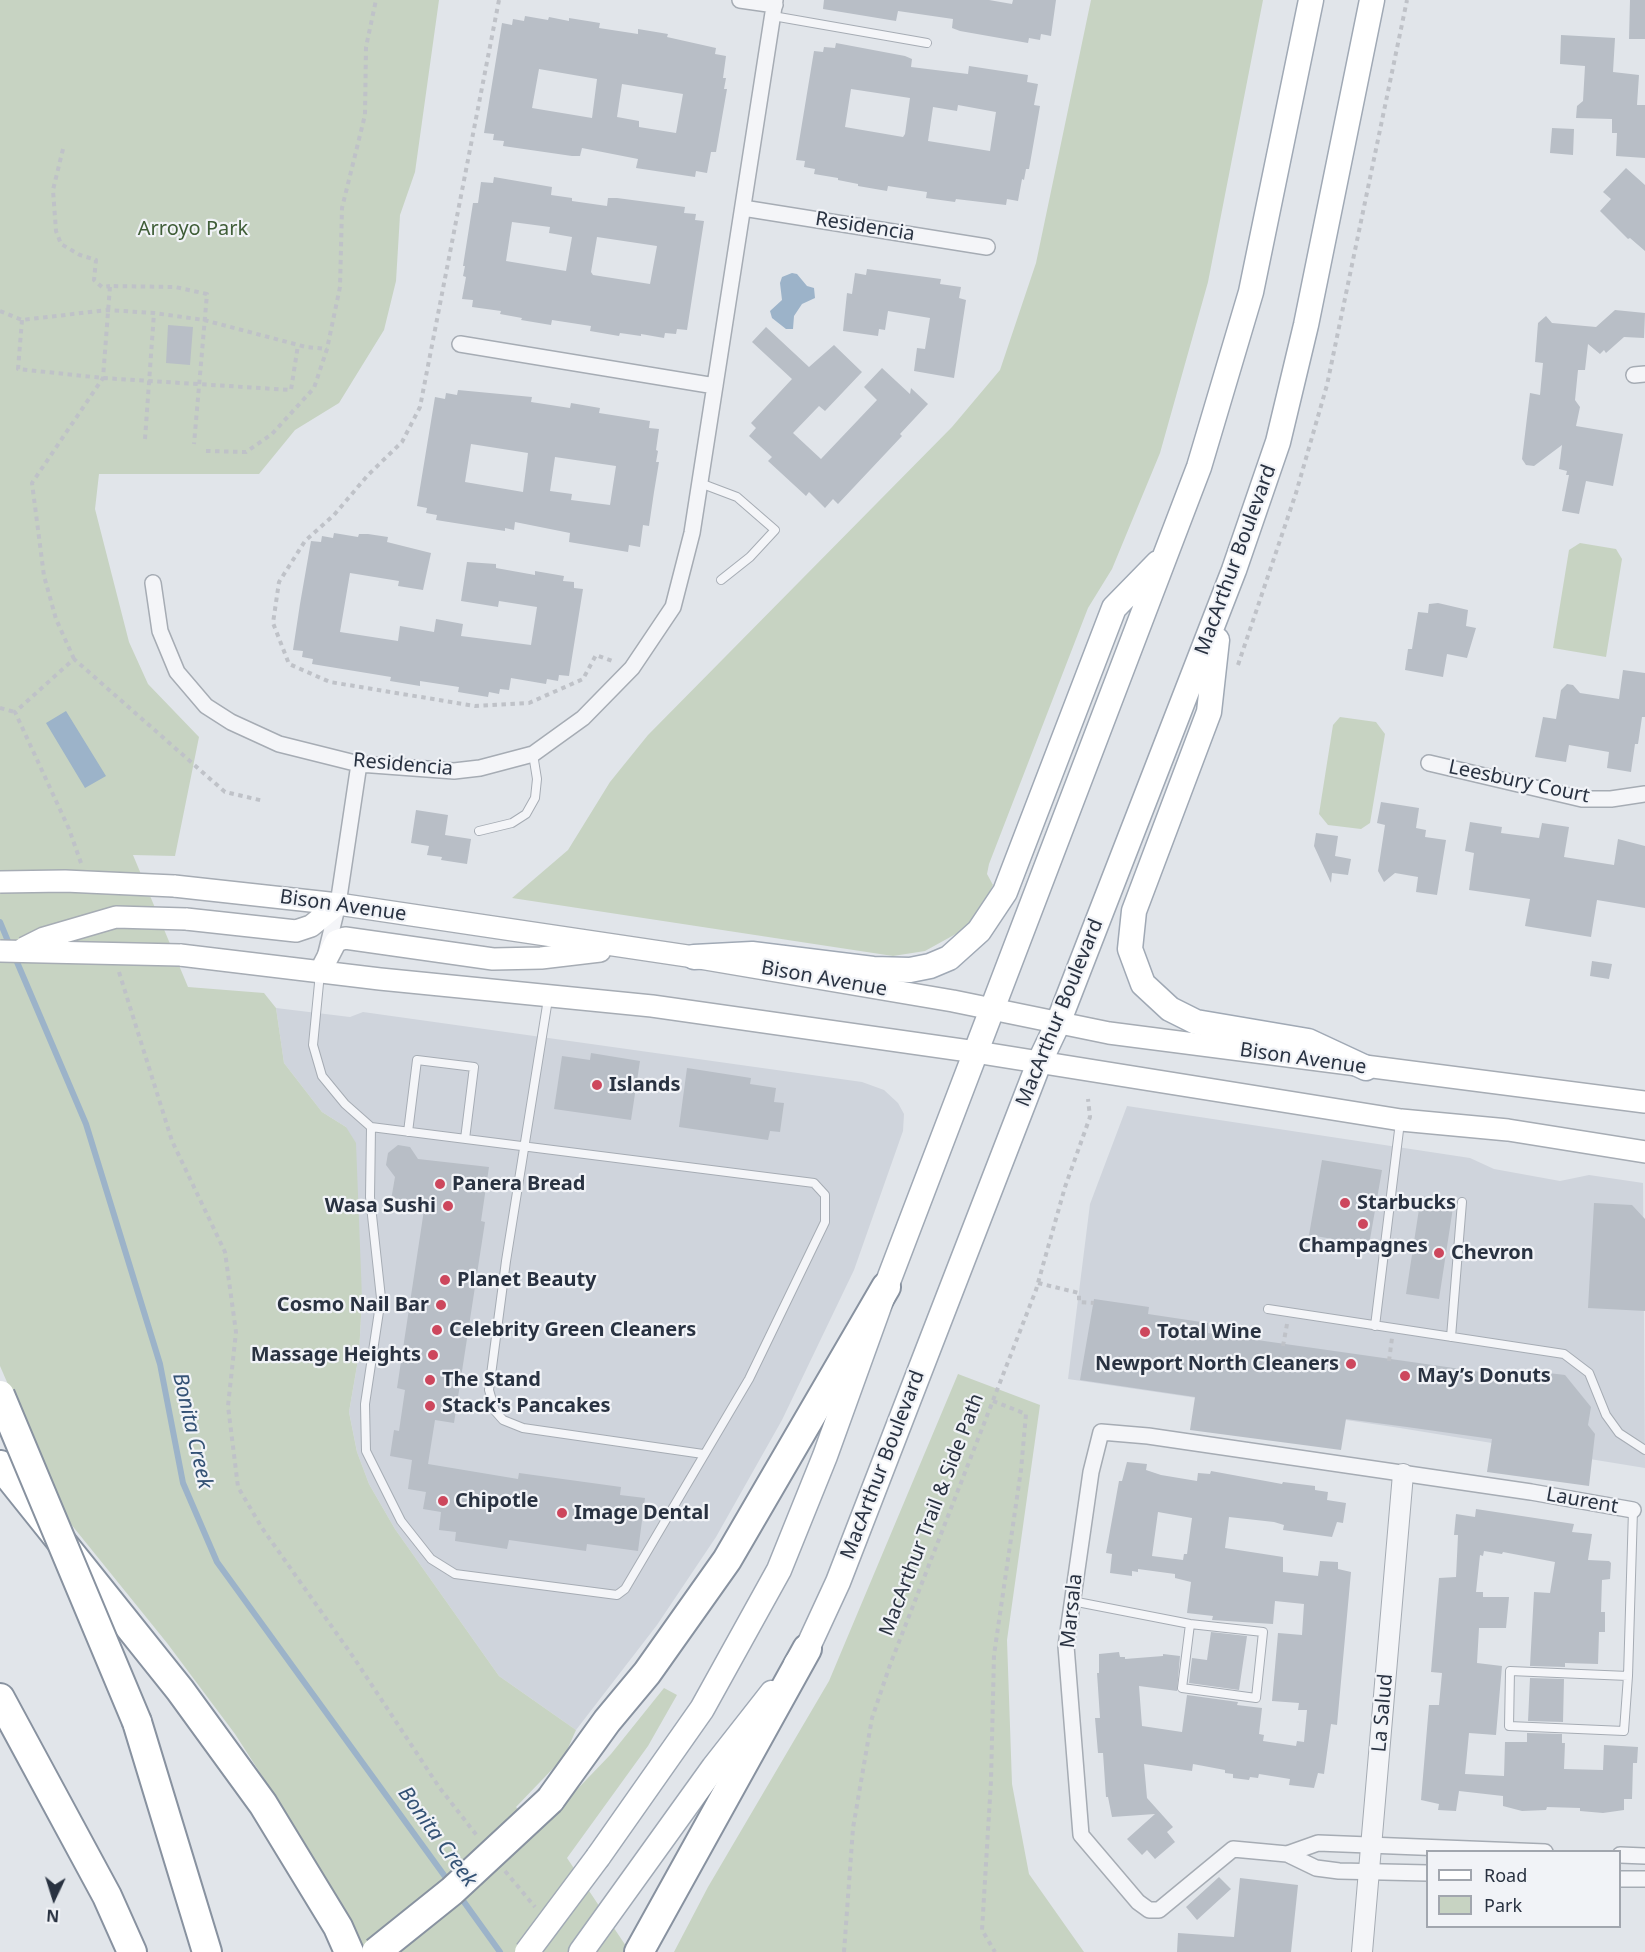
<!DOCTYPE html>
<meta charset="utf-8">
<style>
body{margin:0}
#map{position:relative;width:1645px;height:1952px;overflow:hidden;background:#e1e5ea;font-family:"Noto Sans",sans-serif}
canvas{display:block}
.legend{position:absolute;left:1426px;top:1850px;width:195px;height:78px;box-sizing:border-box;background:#f1f3f7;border:2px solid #a1a6ae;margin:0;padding:8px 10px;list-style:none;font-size:18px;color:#293241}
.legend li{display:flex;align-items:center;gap:12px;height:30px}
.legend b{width:30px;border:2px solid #a1a6ae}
.north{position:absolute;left:24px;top:1868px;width:60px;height:60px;-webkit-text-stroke:4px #f1f3f7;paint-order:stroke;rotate:184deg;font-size:16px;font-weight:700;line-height:24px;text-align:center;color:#293241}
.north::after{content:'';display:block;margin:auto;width:21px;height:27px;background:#293241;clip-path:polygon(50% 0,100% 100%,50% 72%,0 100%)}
</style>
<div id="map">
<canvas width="1645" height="1952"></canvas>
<ul class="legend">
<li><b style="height:8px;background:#fff"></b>Road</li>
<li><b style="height:16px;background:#c7d3c2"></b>Park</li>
</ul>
<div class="north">N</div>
</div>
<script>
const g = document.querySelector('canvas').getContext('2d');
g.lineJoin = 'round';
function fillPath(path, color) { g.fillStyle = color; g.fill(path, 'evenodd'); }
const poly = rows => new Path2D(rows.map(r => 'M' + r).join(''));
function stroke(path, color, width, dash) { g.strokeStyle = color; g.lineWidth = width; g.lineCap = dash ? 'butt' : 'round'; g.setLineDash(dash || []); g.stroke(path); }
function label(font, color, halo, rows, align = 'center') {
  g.font = font + ' "Noto Sans",sans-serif'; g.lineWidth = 4.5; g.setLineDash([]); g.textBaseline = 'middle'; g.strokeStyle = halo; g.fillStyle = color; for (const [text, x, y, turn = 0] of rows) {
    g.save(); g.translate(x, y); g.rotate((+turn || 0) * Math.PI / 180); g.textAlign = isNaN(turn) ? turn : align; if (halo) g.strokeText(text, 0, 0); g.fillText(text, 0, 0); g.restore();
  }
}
const built = poly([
 [276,1008,350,1017,363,1012,862,1082,884,1090,898,1103,904,1114,903,1131,854,1270,782,1420,716,1537,657,1625,576,1730,499,1676,395,1529,369,1484,357,1452,349,1412,359,1354,362,1298,346,1127,322,1112,284,1063],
 [1127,1106,1470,1158,1494,1169,1560,1181,1589,1175,1643,1183,1645,1468,1400,1428,1068,1379,1090,1204]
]);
const green = poly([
 [0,0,439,0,415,172,400,215,396,281,384,330,339,403,295,430,259,474,99,474,95,509,129,642,148,684,199,737,175,856,133,855,188,987,264,993,276,1008,284,1063,322,1112,346,1127,356,1143,362,1298,359,1354,349,1412,357,1452,369,1484,395,1529,499,1676,576,1730,564,1757,516,1807,539,1829,611,1754,664,1688,677,1695,648,1746,567,1858,626,1946,634,1952,367,1952,293,1824,235,1734,167,1643,66,1518,0,1366],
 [1091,0,1263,0,1208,282,1160,453,1112,569,1088,608,989,864,987,874,993,885,981,909,963,930,925,951,893,956,512,898,568,850,610,782,648,735,952,427,1000,370,1036,263],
 [1580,543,1616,549,1622,559,1606,657,1553,648,1569,550],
 [1340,717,1376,722,1385,734,1370,823,1361,829,1328,825,1319,814,1333,725],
 [958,1374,1040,1405,1007,1640,1012,1784,1029,1874,1084,1952,674,1952,708,1887,829,1681]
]);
const water = poly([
 [792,273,797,274,807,286,814,288,815,298,802,304,794,316,793,329,786,329,772,318,770,311,782,300,780,283,782,277],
 [66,711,106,776,85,788,46,723]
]);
const stream = poly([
 [0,922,10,946],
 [14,955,86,1124,160,1364,183,1483,217,1562,449,1882],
 [459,1895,500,1952]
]);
const building = poly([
 [824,0,989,0,1012,4,1013,0,1056,0,1051,36,1041,34,1040,40,1029,38,1028,43,960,31,952,28,953,19,898,11,896,21,823,9],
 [1630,0,1645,0,1645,39,1629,39],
 [525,16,548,20,549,17,569,21,569,18,600,23,599,28,638,34,638,29,668,34,667,37,716,48,715,54,726,56,723,78,726,78,724,89,727,89,716,152,711,152,707,173,696,171,695,177,636,168,638,159,582,148,580,156,572,156,503,146,504,141,493,140,494,134,484,133,502,23,512,25,513,19,524,21],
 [539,69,597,79,592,118,532,108],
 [622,84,683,94,676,133,639,127,639,121,617,117],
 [1561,35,1615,38,1613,72,1639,75,1637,105,1645,105,1645,158,1616,156,1617,133,1612,133,1612,119,1576,118,1577,106,1583,101,1585,66,1560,64],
 [836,43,905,56,912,59,911,67,968,74,969,66,1028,75,1027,82,1038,84,1034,105,1040,106,1035,135,1029,169,1026,169,1024,180,1022,179,1018,201,1007,199,1006,205,956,199,955,202,926,198,927,192,888,186,887,191,858,186,858,184,838,180,838,178,814,174,815,169,804,167,805,161,796,160,814,51,823,52,824,47,835,48],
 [851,89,910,98,905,134,903,137,845,127],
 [958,105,996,112,990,151,928,141,933,107,957,111],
 [1552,128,1574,129,1573,155,1550,153],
 [1626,168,1645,185,1645,251,1630,238,1628,239,1600,211,1611,199,1603,192],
 [494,177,552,187,551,195,572,198,572,201,607,206,608,198,617,198,685,207,684,213,696,214,695,220,704,221,687,330,677,329,676,334,665,333,664,338,641,334,641,336,620,333,619,336,590,331,591,326,552,320,551,325,521,320,522,318,500,314,501,311,472,307,473,300,462,299,466,277,463,276,465,266,463,266,473,203,478,203,481,182,493,183],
 [512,222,550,227,549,233,572,237,566,271,506,261],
 [597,237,657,246,650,284,593,275,591,272],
 [867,269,941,279,940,284,961,287,959,298,966,300,954,378,914,371,917,348,925,349,930,318,888,311,885,330,879,329,878,336,843,331,847,293,852,294,855,273,866,275],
 [1615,310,1645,313,1644,338,1624,337,1606,353,1604,350,1600,354,1588,344,1585,370,1578,370,1575,400,1580,407,1576,426,1623,434,1613,486,1586,481,1579,514,1562,511,1569,475,1566,475,1567,471,1559,469,1562,445,1534,466,1526,465,1522,459,1530,393,1540,395,1543,363,1535,362,1538,323,1546,316,1552,323,1596,327],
 [168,325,193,327,190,365,166,363],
 [766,327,809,367,834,345,862,372,825,411,819,406,793,433,821,459,877,400,864,387,882,368,910,394,911,388,928,404,900,434,902,436,838,504,833,499,825,508,809,492,806,496,768,461,772,457,749,436,756,428,751,423,792,379,752,342],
 [458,390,532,397,531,402,570,408,571,403,600,408,599,413,650,421,649,428,659,429,656,450,658,451,656,462,659,462,654,492,649,526,643,525,640,547,629,545,628,552,569,542,570,533,515,522,514,530,505,528,505,531,436,520,437,515,426,513,427,508,417,506,435,397,445,399,446,393,457,395],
 [471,444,528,453,523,492,465,482],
 [555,457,616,466,610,505,571,500,572,494,550,491],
 [334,533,358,537,359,534,368,534,388,537,387,542,431,553,423,590,398,586,399,581,350,573,340,632,398,641,400,626,434,632,436,619,463,624,461,636,531,645,537,607,499,601,498,607,461,601,467,562,496,564,496,568,535,575,535,571,564,576,563,581,574,582,574,588,583,589,569,676,559,675,558,681,547,679,546,684,511,678,509,690,500,689,499,694,489,692,488,697,458,692,459,687,420,681,420,686,390,681,391,677,312,664,313,659,302,657,303,651,293,650,300,604,311,541,321,542,322,536,333,538],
 [1438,603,1468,610,1466,626,1476,628,1467,658,1447,654,1443,677,1405,670,1408,649,1412,649,1418,612,1428,613,1429,604],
 [1623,670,1645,673,1645,717,1642,717,1638,744,1635,744,1631,772,1607,768,1609,752,1569,745,1566,762,1535,757,1543,717,1556,719,1561,690,1567,684,1573,685,1580,693,1619,699],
 [1381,802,1419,808,1416,828,1426,830,1425,837,1446,840,1437,895,1416,892,1418,877,1395,873,1384,882,1378,871,1385,825,1377,823],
 [416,810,448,815,445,835,471,839,467,864,441,860,442,857,427,855,429,846,411,843],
 [1470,822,1502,827,1501,833,1539,838,1542,823,1569,827,1564,857,1614,865,1618,839,1645,846,1645,908,1597,900,1591,937,1525,926,1530,899,1469,890,1474,853,1465,851],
 [1316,833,1338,836,1335,856,1351,859,1348,875,1332,873,1331,883,1314,846],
 [1592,961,1612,964,1609,979,1590,976],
 [591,1053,640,1061,631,1120,554,1109,562,1056,590,1060],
 [687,1068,751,1078,750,1084,776,1088,774,1102,784,1103,780,1132,770,1131,768,1140,679,1127],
 [398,1145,410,1147,418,1159,489,1167,481,1221,485,1222,454,1423,435,1420,428,1464,518,1479,519,1473,621,1487,620,1495,645,1498,638,1551,587,1544,586,1551,509,1540,507,1549,455,1541,456,1532,439,1530,441,1512,423,1509,426,1492,408,1489,412,1460,390,1456,394,1430,399,1431,405,1390,397,1388,424,1210,390,1206,395,1177,386,1165,388,1153],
 [1322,1160,1382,1170,1369,1245,1309,1235],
 [1421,1196,1454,1201,1439,1299,1406,1294],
 [1594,1203,1632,1205,1645,1219,1645,1311,1588,1308],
 [1094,1299,1149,1307,1148,1314,1208,1323,1208,1333,1531,1379,1532,1371,1565,1375,1591,1407,1588,1425,1595,1434,1589,1486,1487,1472,1492,1439,1407,1427,1346,1419,1341,1450,1190,1430,1195,1397,1080,1380],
 [1127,1462,1147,1464,1146,1470,1161,1475,1197,1481,1198,1473,1210,1474,1211,1471,1282,1484,1283,1482,1315,1486,1315,1490,1328,1492,1327,1500,1346,1503,1343,1523,1337,1522,1332,1537,1283,1530,1284,1525,1274,1522,1229,1517,1225,1548,1283,1557,1283,1572,1318,1576,1320,1561,1338,1562,1338,1569,1351,1572,1337,1725,1331,1724,1324,1774,1318,1773,1314,1788,1289,1785,1290,1779,1259,1774,1258,1778,1250,1777,1249,1780,1233,1778,1233,1774,1225,1773,1225,1770,1193,1764,1192,1771,1144,1764,1147,1798,1173,1827,1167,1832,1175,1842,1155,1859,1147,1850,1142,1855,1127,1839,1155,1814,1112,1817,1108,1797,1106,1797,1103,1753,1098,1753,1095,1718,1100,1718,1097,1673,1099,1673,1099,1654,1119,1652,1120,1657,1125,1657,1125,1659,1163,1656,1163,1654,1180,1656,1177,1691,1139,1686,1142,1726,1182,1732,1187,1695,1238,1702,1237,1705,1262,1708,1259,1734,1264,1735,1263,1741,1296,1746,1297,1741,1304,1742,1307,1710,1298,1710,1299,1703,1272,1701,1278,1633,1302,1635,1304,1604,1275,1601,1273,1624,1212,1620,1213,1616,1187,1613,1191,1582,1175,1578,1175,1574,1138,1569,1138,1572,1132,1571,1132,1576,1110,1573,1112,1554,1106,1553,1119,1481,1122,1481],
 [1158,1512,1192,1518,1187,1554,1184,1554,1183,1560,1152,1556],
 [1476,1509,1574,1524,1572,1532,1592,1534,1588,1560,1609,1561,1611,1563,1610,1579,1602,1580,1601,1612,1605,1612,1605,1632,1599,1632,1598,1664,1565,1663,1565,1667,1530,1666,1534,1592,1550,1593,1555,1562,1503,1552,1502,1554,1484,1551,1483,1556,1480,1555,1476,1592,1483,1592,1483,1597,1509,1597,1506,1628,1479,1628,1477,1663,1502,1666,1496,1735,1469,1733,1465,1774,1504,1776,1505,1742,1527,1742,1527,1733,1562,1734,1562,1743,1565,1743,1564,1769,1603,1770,1604,1745,1638,1747,1637,1763,1633,1763,1632,1799,1624,1799,1624,1810,1603,1813,1580,1811,1580,1808,1547,1807,1546,1810,1522,1811,1503,1806,1503,1796,1459,1791,1456,1811,1438,1810,1439,1804,1421,1800,1429,1705,1439,1705,1442,1673,1431,1672,1439,1578,1456,1577,1458,1535,1454,1535,1456,1514,1475,1517],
 [1211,1632,1247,1636,1239,1690,1189,1683,1192,1658,1207,1660],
 [1530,1678,1564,1679,1563,1722,1528,1721],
 [1219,1877,1231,1889,1197,1920,1186,1907],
 [1240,1878,1298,1885,1291,1952,1177,1952,1178,1933,1234,1937]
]);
const path = poly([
 [499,0,420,407,402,442,368,475,334,515,305,541,279,582,273,623,289,664,330,682,475,706,529,703,583,679,596,655,615,662],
 [63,149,53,190,56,231,61,244,80,255,96,260,94,280,102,287,110,286],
 [0,311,22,320,107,310,154,313,204,320,306,347,327,349],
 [22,320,18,369,103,378,291,390,298,345],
 [145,439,154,313],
 [206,451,246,452,272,434,314,388,327,349,340,287,342,208,365,115,366,47,376,0],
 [74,659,56,619,44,576,32,483,103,378,110,286,175,287,207,294,194,444],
 [1238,665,1296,493,1327,385,1407,0],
 [0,708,15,712],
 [81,863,69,829,15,712,74,659,225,792,264,801],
 [119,972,172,1141,225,1252,236,1332,228,1406,238,1487,262,1528,354,1658,439,1787,478,1837],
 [1038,1283,1079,1293,1079,1302,1094,1303],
 [1283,1346,1287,1324],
 [1389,1361,1392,1338],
 [993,1401,1026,1414,1021,1470,994,1655,991,1781,982,1930,995,1952],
 [505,1871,535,1907],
 [844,1952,853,1828,872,1718,890,1665,1036,1290,1065,1187,1090,1117,1088,1099]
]);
const service = poly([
 [773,16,927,43],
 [700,483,737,497,775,530,750,557,721,580],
 [479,831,512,823,526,814,535,798,537,779,533,754],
 [320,973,313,1045,322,1076,345,1104,371,1127,370,1197,381,1298,365,1404,366,1451,401,1521,431,1559,455,1574,617,1595,625,1589,749,1379,825,1222,825,1195,814,1183,371,1127],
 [548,999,506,1261,489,1390,495,1411,503,1420,523,1428,703,1454],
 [408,1132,417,1060,474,1067,465,1139],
 [1268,1309,1564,1354,1589,1373,1606,1415,1619,1433,1645,1450],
 [1375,1326,1400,1122],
 [1451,1337,1462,1202],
 [1072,1601,1190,1624,1263,1632,1256,1698,1182,1688,1190,1624],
 [1628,1676,1510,1671,1509,1726,1624,1731,1628,1676,1633,1510]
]);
const minor = poly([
 [740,0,775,5],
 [743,208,987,247],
 [460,344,715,386],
 [1634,375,1645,374],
 [153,583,160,631,177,672,206,706,231,722,279,744,359,764,454,771,480,768,533,754,583,718,632,668,673,607,692,533,775,0],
 [1429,763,1582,799,1611,799,1645,794],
 [326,953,338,904,359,764],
 [1287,1854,1318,1843,1545,1852],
 [1620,1855,1645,1856],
 [1428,1873,1339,1871,1316,1868,1287,1854,1233,1849,1159,1910,1149,1910,1138,1902,1081,1835,1066,1646,1091,1472,1101,1432,1148,1436,1531,1492,1633,1510],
 [1620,1879,1645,1879]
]);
const tertiary = poly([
 [1362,1952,1403,1474]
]);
const secondary = poly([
 [174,886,338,904,694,957,953,1001,1109,1033,1645,1102],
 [186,919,296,931,311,926,338,904],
 [180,955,380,979,652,1006,976,1052,1401,1120,1508,1130,1645,1152],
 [321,970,336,941,345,938,493,959,541,958,600,951]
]);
const primary = poly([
 [1217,640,1209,712,1134,911,1130,949,1143,984,1170,1009,1196,1022,1308,1041,1366,1068],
 [694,957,752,954,873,969,910,970,930,966,949,958,979,931,1005,892,1114,608,1158,563],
 [796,1664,807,1649,838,1582,1039,1063,1058,1023,1234,570,1278,442,1306,325,1372,0],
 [598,1857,702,1709,779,1570,825,1456,886,1287,1199,467,1251,292,1311,0],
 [581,1952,714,1767,772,1693]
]);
const motorway = poly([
 [0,1465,180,1690,263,1804,338,1927,349,1952],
 [0,1698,107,1896,132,1952],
 [137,1722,207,1952],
 [550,1800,607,1721,647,1673,727,1560,886,1287],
 [639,1952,807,1649]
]);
const secondaryBridge = poly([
 [0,882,65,881,174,886],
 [24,948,44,938,116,917,186,919],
 [0,951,180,955]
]);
const primaryBridge = poly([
 [527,1952,598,1857]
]);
const motorwayBridge = poly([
 [0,1395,137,1722],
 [376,1952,452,1891,550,1800]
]);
const markers = [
 [597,1085,6,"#cd475d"],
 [440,1184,6,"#cd475d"],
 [1345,1203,6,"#cd475d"],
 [448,1206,6,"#cd475d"],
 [1363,1224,6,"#cd475d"],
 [1439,1253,6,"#cd475d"],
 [445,1280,6,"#cd475d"],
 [441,1305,6,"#cd475d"],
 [437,1330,6,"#cd475d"],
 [1145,1332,6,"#cd475d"],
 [433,1355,6,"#cd475d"],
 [1351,1364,6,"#cd475d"],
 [1405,1376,6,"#cd475d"],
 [430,1380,6,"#cd475d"],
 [430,1406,6,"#cd475d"],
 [443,1501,6,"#cd475d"],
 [562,1513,6,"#cd475d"]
];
const streetNames = [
 ["Residencia",865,227,9],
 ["MacArthur Boulevard",1236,560,-70],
 ["Residencia",403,765,5],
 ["Leesbury Court",1519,782,12],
 ["Bison Avenue",343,906,8],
 ["Bison Avenue",824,979,10],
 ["MacArthur Boulevard",1060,1013,-68],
 ["Bison Avenue",1303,1059,8],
 ["MacArthur Boulevard",883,1465,-69],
 ["Laurent",1582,1501,10],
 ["MacArthur Trail & Side Path",932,1515,-69],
 ["Marsala",1072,1611,-84],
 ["La Salud",1383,1713,-85]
];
const parkNames = [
 ["Arroyo Park",193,229]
];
const poiNames = [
 ["Islands",609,1085],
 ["Panera Bread",452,1184],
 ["Starbucks",1357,1203],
 ["Wasa Sushi",436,1206,"right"],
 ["Champagnes",1363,1246,"center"],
 ["Chevron",1451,1253],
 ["Planet Beauty",457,1280],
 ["Cosmo Nail Bar",429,1305,"right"],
 ["Celebrity Green Cleaners",449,1330],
 ["Total Wine",1157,1332],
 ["Massage Heights",421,1355,"right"],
 ["Newport North Cleaners",1339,1364,"right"],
 ["May’s Donuts",1417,1376],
 ["The Stand",442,1380],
 ["Stack's Pancakes",442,1406],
 ["Chipotle",455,1501],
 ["Image Dental",574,1513]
];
const waterNames = [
 ["Bonita Creek",192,1431,77],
 ["Bonita Creek",437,1837,54]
];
fillPath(built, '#cfd4dc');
fillPath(green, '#c7d3c2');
fillPath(water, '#9cb3c9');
stroke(stream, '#9cb3c9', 6);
fillPath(building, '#b8bec6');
stroke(service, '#a6acb4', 10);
stroke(minor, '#a6acb4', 18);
stroke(tertiary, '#a6acb4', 22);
stroke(secondary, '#a6acb4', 24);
stroke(primary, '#a0a9b5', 27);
stroke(motorway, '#8892a0', 32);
stroke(path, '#bfc2c8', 4, [4.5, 4.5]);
stroke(service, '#f4f5f8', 8);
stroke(minor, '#f4f5f8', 15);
stroke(tertiary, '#f4f5f8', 20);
stroke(secondary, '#fff', 21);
stroke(primary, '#fff', 24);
stroke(motorway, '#fff', 28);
stroke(secondaryBridge, '#a6acb4', 24, []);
stroke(primaryBridge, '#a0a9b5', 27, []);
stroke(motorwayBridge, '#8892a0', 32, []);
stroke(secondaryBridge, '#fff', 21);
stroke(primaryBridge, '#fff', 24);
stroke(motorwayBridge, '#fff', 28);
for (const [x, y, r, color] of markers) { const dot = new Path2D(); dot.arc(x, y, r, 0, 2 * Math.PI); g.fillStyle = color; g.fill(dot); stroke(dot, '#f1f3f7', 2); }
label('20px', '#293241', '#f1f3f7', streetNames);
label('20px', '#3f5d37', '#f1f3f7', parkNames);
label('bold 20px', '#293241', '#f1f3f7', poiNames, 'left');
label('italic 21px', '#345275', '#f1f3f7', waterNames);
</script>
